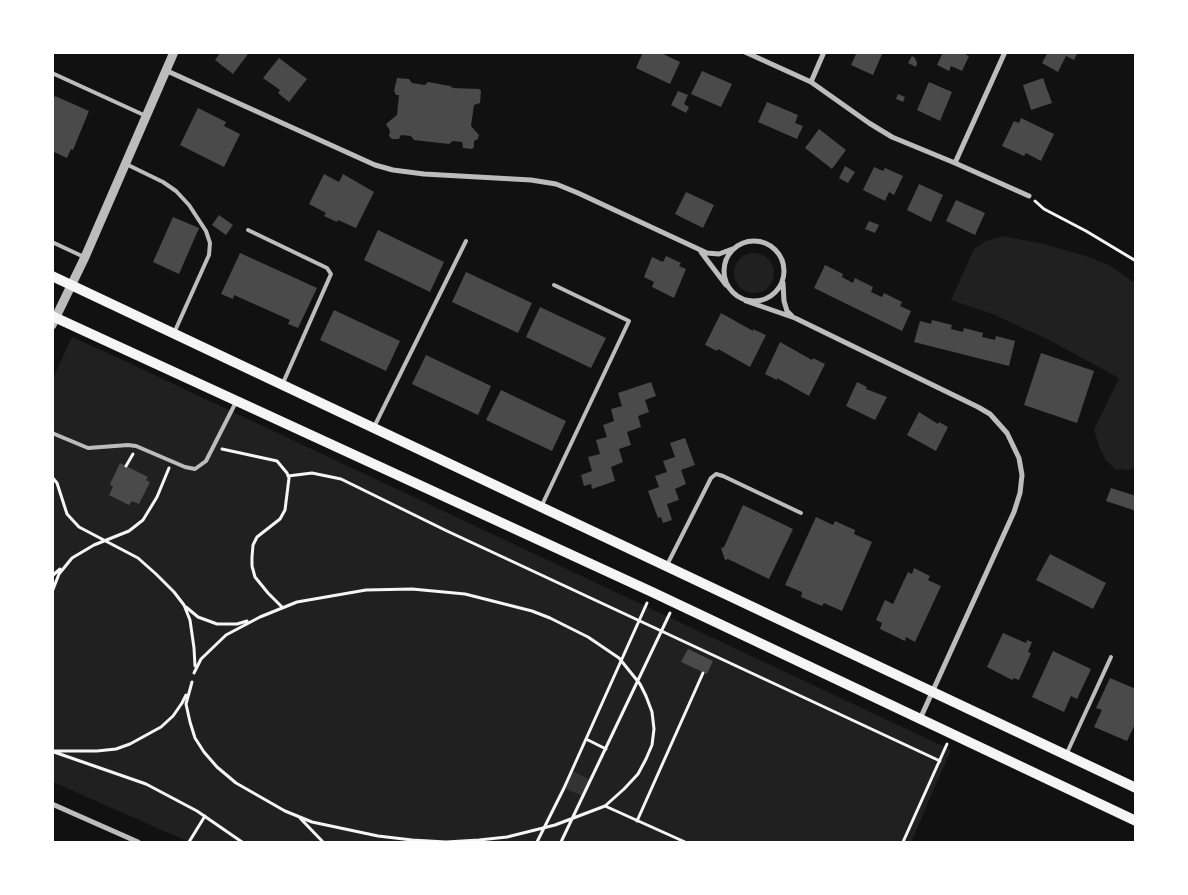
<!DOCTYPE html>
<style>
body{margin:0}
#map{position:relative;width:1188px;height:895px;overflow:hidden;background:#111;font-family:Arial,sans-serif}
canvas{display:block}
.frame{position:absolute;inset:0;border:54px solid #fff;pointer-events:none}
</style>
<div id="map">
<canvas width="1188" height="895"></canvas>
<div class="frame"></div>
</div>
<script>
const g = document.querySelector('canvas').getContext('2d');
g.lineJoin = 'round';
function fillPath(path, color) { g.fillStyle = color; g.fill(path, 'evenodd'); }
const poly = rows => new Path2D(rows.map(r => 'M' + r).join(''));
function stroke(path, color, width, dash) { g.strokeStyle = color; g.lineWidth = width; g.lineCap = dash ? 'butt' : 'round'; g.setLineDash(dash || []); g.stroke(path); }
const green = poly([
 [1003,236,1043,244,1086,256,1109,265,1135,283,1135,468,1128,470,1115,469,1105,459,1099,446,1094,430,1119,378,1051,341,995,315,951,300,974,249,986,241],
 '734 273a20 20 0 1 1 40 0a20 20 0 1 1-40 0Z',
 [72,337,114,356,951,750,911,842,189,842,53,782,52,380]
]);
const water = poly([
 [572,771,590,780,583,796,564,788]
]);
const building = poly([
 [221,52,246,52,248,54,233,74,215,60],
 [643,52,659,52,680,62,670,84,636,68],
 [857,52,883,52,873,75,851,65],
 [943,52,967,52,966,55,969,56,962,71,951,66,949,71,937,65],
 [1048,52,1078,52,1074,60,1066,56,1058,72,1042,63],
 [912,56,915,58,917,63,916,67,908,63],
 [279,58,307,79,289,102,278,93,280,90,263,78],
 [702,71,732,84,721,107,691,94],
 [397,78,409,79,412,83,425,85,428,82,450,86,453,88,479,89,481,91,480,103,474,105,471,126,479,135,478,139,474,141,474,147,472,149,463,148,462,142,453,141,449,144,414,140,411,136,401,135,399,139,392,139,389,136,390,131,386,124,397,115,399,95,396,95,394,91],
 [1043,78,1052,103,1031,110,1023,85],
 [929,82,952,92,940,121,917,110],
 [678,91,688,95,684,104,689,107,686,113,671,105],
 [898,94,905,97,903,102,896,99],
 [55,96,89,111,73,150,71,149,67,158,52,151,52,102],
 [767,102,798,115,795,123,803,126,797,139,758,122],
 [198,108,226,122,224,126,240,134,224,167,180,145],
 [1021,118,1054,134,1041,161,1026,153,1024,156,1002,146,1014,121,1019,123],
 [819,129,846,150,832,169,805,148],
 [845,166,855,172,848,183,839,178],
 [874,167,883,171,885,168,903,176,894,195,889,192,885,201,863,190],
 [324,174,339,182,343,174,374,192,356,228,338,220,337,222,324,216,326,213,309,204],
 [919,184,943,195,931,222,907,210],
 [686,192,714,205,703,228,675,214],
 [956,200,985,213,975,235,946,221],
 [219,215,233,225,226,235,212,225],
 [173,217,199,228,179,274,153,262],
 [869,221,879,225,875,233,865,229],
 [378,230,444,262,430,292,364,260],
 [240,253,317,288,298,328,288,324,290,320,234,295,233,299,221,294],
 [666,256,681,263,679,266,686,269,674,298,652,287,654,282,644,277,652,257,663,262],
 [825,265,843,274,842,277,853,283,855,278,873,287,871,292,882,297,884,293,902,302,900,306,911,311,902,331,814,288],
 [466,272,532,303,518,333,452,302],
 [540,307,606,338,591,368,526,337],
 [334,310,400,341,386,371,320,340],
 [721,313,753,331,753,329,766,335,750,367,718,349,717,351,705,345],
 [932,320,952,325,951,329,963,332,964,328,983,333,982,337,995,340,996,336,1015,341,1009,366,914,342,920,321,931,324],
 [780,342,812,360,813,358,825,364,809,396,777,378,777,380,765,374],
 [1041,353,1094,371,1077,423,1024,405],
 [426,355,491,386,478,415,412,384],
 [651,382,656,396,645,400,649,412,638,416,641,427,627,432,631,445,619,449,623,462,611,467,615,481,592,489,591,484,584,486,581,475,592,471,588,457,600,454,596,440,607,437,603,425,614,421,611,409,622,406,618,393],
 [857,382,867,387,866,389,887,397,875,420,846,406],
 [501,390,566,421,552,451,486,420],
 [919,412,938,424,939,422,948,427,936,451,907,435],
 [685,438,695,465,681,470,686,484,675,489,679,500,667,504,672,520,663,523,661,517,658,518,648,491,659,487,655,476,667,472,663,461,675,457,670,443],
 [120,463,148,477,146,480,150,482,139,504,132,501,129,505,109,495,113,487,110,484],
 [1111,488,1136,496,1136,511,1106,501],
 [743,505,793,529,769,579,728,559,725,560,721,548,724,547],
 [816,517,833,525,835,521,855,530,854,534,872,542,842,611,824,603,822,606,801,597,802,592,785,585],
 [1050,554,1106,583,1093,609,1036,580],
 [914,568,930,576,928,580,941,586,915,642,906,637,905,641,880,629,882,623,876,620,885,600,893,604,908,572,912,574],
 [1003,633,1026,643,1027,640,1032,642,1028,652,1031,653,1019,680,1014,678,1012,680,987,667],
 [688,649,713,661,707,674,681,662],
 [1053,651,1091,669,1077,699,1071,696,1064,712,1032,697],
 [1110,678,1136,689,1136,722,1127,741,1094,727,1102,710,1096,708]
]);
const path = poly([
 [1035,201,1044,209,1086,231,1136,261],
 [222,449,277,461,287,473,289,478,285,510,280,519,257,537,253,545,252,557,252,566,255,577,268,593,282,607],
 [126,466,133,454],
 [288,476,312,473,341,479,447,531,940,761],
 [52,477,57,483,67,514,79,527,138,558,156,574,174,592,184,605,190,620,194,648,195,666],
 [52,576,60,569],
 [52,592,59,574,72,558,94,545,129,531,143,520,157,497,169,468],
 [186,607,198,617,217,624,237,624,247,621],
 [192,682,186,704,190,722,195,738,204,752,217,767,236,783,285,811,312,822,378,836,412,840,446,842,479,840,507,837,555,825,605,806,624,789,638,774,646,759,652,745,654,729,652,712,646,696,640,684,619,658,588,637,550,618,532,611,465,594,412,589,366,590,297,602,260,617,226,635,201,659,194,673],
 [586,739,606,749],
 [52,751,97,751,116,749,130,744,161,727,173,716,182,703,186,695],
 [54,752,146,784,197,811,242,842],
 [605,806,685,842],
 [300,818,323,842],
 [637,821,703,673],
 [189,842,205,816],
 [537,842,564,788,647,603],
 [561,842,670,613],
 [903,842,947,744]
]);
const service = poly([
 [52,73,146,116],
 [126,164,163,182,176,191,189,205,206,231,210,243,209,255,174,333],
 [248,230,327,268,331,274,283,383],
 [52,242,84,257],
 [374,427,466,241],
 [52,433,88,448,128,445,136,446,185,467,195,469,206,461,236,402],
 [542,505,629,321,554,285],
 [667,565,711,478,716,474,723,476,801,513],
 [1066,755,1111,657]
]);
const minor = poly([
 [745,52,811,82,869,123,892,137,955,163,1029,196],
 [165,70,375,165,393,170,424,174,531,180,556,184,578,193,707,253,719,254,735,248],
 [811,82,824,52],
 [955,163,1005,52],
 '724 271a30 30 0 1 1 60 0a30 30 0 1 1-60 0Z',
 [701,252,726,285],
 [783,283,784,301,787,311,792,316],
 [746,301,795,318,978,407,990,414,1007,433,1019,458,1022,475,1020,493,1014,512,920,719],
 [52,804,138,842]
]);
const tertiary = poly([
 [52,325,85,257,174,52]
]);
const secondary = poly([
 [52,276,1136,788],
 [52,316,652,592,1136,821]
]);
fillPath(green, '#202020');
fillPath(water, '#333');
fillPath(building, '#4a4a4a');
stroke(path, '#f5f5f5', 3);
stroke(service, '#bcbcbc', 4);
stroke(minor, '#bcbcbc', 5);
stroke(tertiary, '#bcbcbc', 9);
stroke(secondary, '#f5f5f5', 10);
</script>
